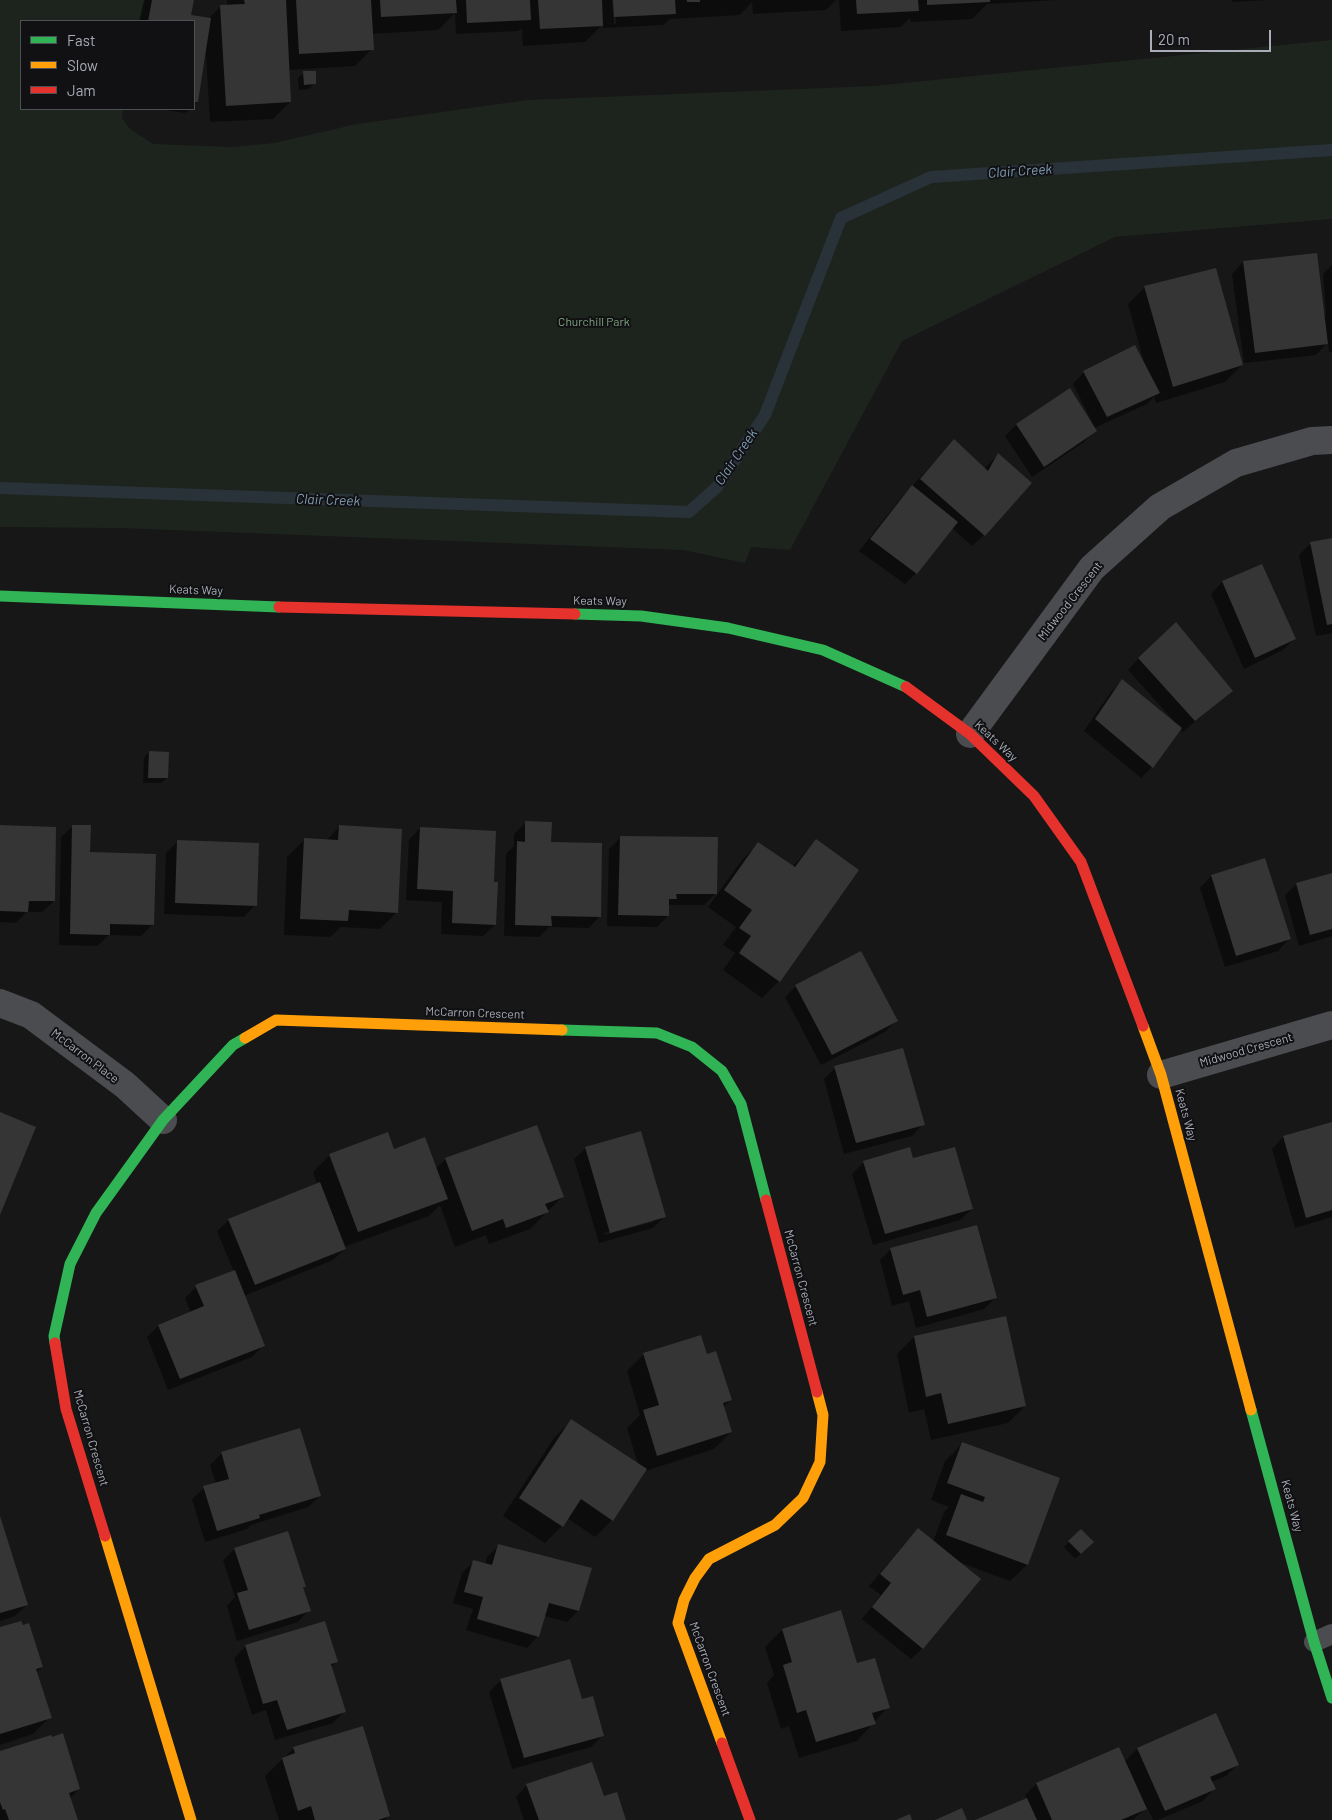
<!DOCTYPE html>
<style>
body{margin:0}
#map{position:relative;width:1332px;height:1820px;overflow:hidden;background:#171717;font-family:Barlow,sans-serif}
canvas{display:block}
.legend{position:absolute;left:20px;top:20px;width:175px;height:90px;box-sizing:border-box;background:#111113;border:1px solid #4d4f55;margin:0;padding:6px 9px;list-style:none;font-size:15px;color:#a8adb8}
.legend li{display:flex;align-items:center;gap:10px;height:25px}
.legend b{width:25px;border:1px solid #4d4f55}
.scale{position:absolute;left:1150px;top:30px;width:121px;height:22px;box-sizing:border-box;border:2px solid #a8adb8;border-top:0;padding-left:6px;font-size:15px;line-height:18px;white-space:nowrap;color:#a8adb8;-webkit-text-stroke:4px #111113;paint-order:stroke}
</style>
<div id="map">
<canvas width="1332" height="1820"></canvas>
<ul class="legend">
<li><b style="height:6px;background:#30b455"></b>Fast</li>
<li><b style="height:6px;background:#ff9f0a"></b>Slow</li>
<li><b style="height:6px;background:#e5322d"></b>Jam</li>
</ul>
<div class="scale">20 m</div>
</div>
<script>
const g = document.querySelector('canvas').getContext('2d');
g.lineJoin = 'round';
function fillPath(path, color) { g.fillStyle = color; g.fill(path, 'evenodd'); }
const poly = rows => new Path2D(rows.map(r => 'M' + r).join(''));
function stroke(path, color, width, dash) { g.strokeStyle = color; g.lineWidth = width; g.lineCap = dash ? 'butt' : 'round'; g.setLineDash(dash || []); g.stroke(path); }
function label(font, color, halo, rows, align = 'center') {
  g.font = font + ' Barlow,sans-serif'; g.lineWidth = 4; g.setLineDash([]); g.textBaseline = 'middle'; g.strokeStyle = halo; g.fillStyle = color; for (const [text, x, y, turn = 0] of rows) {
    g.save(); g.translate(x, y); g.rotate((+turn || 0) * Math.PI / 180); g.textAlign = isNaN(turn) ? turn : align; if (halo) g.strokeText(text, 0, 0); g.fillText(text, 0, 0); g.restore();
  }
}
const green = poly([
 [0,0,145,0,141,21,21,21,21,109,123,109,122,118,129,128,153,144,233,147,274,143,357,124,527,100,874,86,1332,40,1332,219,1115,237,902,341,790,550,751,547,745,563,683,550,120,528,0,527]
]);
const shadow = poly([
 [144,0,192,0,190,16,208,19,221,6,227,6,227,0,612,0,614,24,616,24,615,0,836,0,826,10,753,14,752,2,740,15,670,19,663,25,603,28,603,24,585,42,523,46,522,28,518,31,456,34,455,13,438,30,371,34,372,49,355,66,288,70,290,102,273,119,210,122,206,53,197,102,194,105,194,21,139,21],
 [839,0,1057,0,987,4,972,19,911,22,910,18,901,27,841,31],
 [1232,0,1267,0,1233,2],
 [304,73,315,83,309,89,299,90,298,78],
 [159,109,190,109,185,113],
 [1316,254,1324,315,1326,315,1323,274,1332,265,1332,352,1329,352,1328,342,1316,355,1244,363,1232,274,1243,262],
 [1145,287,1242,365,1225,382,1156,403,1154,397,1147,404,1094,428,1096,430,1084,442,1032,477,1005,436,1016,425,1070,390,1091,423,1092,422,1073,384,1084,372,1144,362,1128,304],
 [954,441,984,469,998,455,984,535,972,546,952,528,916,573,905,584,859,551,901,498],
 [1332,539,1332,633,1316,636,1299,555,1311,543],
 [1261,566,1294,639,1283,650,1244,669,1211,594,1222,582],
 [1139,658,1231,690,1183,732,1180,729,1152,767,1141,778,1084,731,1111,692,1122,681,1172,721,1173,720,1128,670],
 [149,752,167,778,161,783,143,783,144,758],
 [525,823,600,916,589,928,549,927,539,937,504,936,506,854,514,846,514,834],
 [73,826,89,853,153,924,141,936,109,935,97,946,59,945,61,837],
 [0,827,54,901,42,912,26,912,16,923,0,922],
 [339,827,397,912,380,929,341,927,330,937,284,935,287,857,304,840,326,841],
 [420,828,492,883,495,925,483,936,441,934,442,902,406,900,409,840],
 [620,838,716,893,704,905,670,905,668,906,668,916,657,927,607,926,609,849],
 [178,841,255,905,244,917,164,914,166,853],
 [816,841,779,981,762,998,723,970,735,953,723,945,736,927,708,907,742,860,759,843,792,867],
 [1264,859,1289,939,1278,951,1225,967,1200,888,1211,876],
 [1332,874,1332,936,1299,946,1285,895,1297,884],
 [796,986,896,1021,885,1032,821,1065,785,997],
 [835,1068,923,1124,912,1136,844,1154,824,1079],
 [1332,1124,1332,1217,1295,1228,1272,1149,1283,1137],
 [586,1148,665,1216,653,1228,599,1243,574,1159],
 [653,1219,653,1222,604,1235,604,1233],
 [393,1151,435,1169,446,1159,563,1196,530,1229,489,1244,486,1235,455,1247,440,1205,429,1216,344,1247,345,1249,333,1260,244,1296,264,1345,252,1357,168,1390,147,1337,158,1326,191,1313,185,1298,196,1287,234,1272,217,1231,229,1220,317,1184,313,1172,330,1155],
 [913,1160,972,1209,960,1220,873,1245,852,1174,864,1162],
 [891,1249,995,1298,984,1309,916,1328,909,1301,892,1306,880,1260],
 [1005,1318,1025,1406,1008,1423,931,1440,924,1409,909,1413,897,1354,914,1337],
 [644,1354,706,1355,730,1400,723,1408,731,1432,714,1449,645,1471,612,1520,595,1537,567,1518,562,1526,545,1543,503,1516,554,1438,571,1421,638,1464,627,1428,640,1415,627,1371],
 [962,1444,1027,1565,1010,1581,959,1562,923,1648,911,1659,862,1619,881,1595,869,1586,907,1541,918,1530,933,1542,944,1512,949,1507,931,1500,945,1461],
 [222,1453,320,1496,308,1507,251,1525,247,1529,205,1542,192,1499,204,1488,216,1484,210,1465],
 [0,1518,27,1605,15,1616,0,1621],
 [1069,1542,1087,1548,1075,1559,1064,1547],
 [499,1545,590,1569,578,1611,567,1622,544,1616,538,1636,527,1648,466,1630,473,1609,453,1603,462,1573,473,1562,485,1565,487,1557],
 [235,1549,304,1586,302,1588,309,1610,298,1622,237,1641,227,1606,235,1597,223,1560],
 [0,1628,42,1667,36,1673,50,1717,33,1734,0,1745],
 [782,1630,856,1665,888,1707,857,1741,799,1758,789,1726,781,1729,767,1683,774,1675,765,1647],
 [246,1646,337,1661,331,1667,344,1712,333,1723,275,1740,266,1710,252,1715,234,1658],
 [501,1680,582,1701,603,1735,591,1747,512,1769,489,1692],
 [1215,1715,1238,1764,1226,1776,1211,1782,1214,1789,1203,1801,1158,1820,1153,1820,1147,1807,1133,1820,978,1820,1027,1799,1025,1795,1036,1784,1124,1762,1137,1749],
 [362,1728,388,1816,385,1820,279,1820,265,1776,293,1749],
 [0,1752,79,1789,70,1798,77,1820,0,1820],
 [527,1785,603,1798,625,1820,524,1820,516,1797]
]);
const stream = poly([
 [0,488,689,512,717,487,765,415,841,218,931,177,1332,150]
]);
const building = poly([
 [152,0,194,0,191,15,211,18,198,102,194,102,194,21,148,21],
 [244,0,286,0,291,102,226,106,220,5,245,4],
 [296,0,371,0,374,50,299,54],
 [380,0,456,0,457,13,381,17],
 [466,0,530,0,531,20,467,23],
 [538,0,602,0,603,26,540,29],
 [613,0,675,0,676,14,614,17],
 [687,0,700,0,700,2,687,2],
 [856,0,918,0,919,11,857,14],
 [927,0,990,0,990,2,927,5],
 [303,71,316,71,316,84,304,85],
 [1317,253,1328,344,1255,353,1243,261],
 [1216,268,1243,365,1173,387,1144,286],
 [1135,345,1160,393,1107,417,1083,371],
 [1070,388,1097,431,1044,467,1016,424],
 [954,439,988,471,998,453,1032,483,985,536,920,479],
 [912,485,958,522,917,574,870,539],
 [1332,538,1332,624,1327,625,1310,542],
 [1262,564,1296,639,1255,658,1222,581],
 [1176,622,1233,691,1195,721,1138,658],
 [1122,679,1182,728,1153,768,1095,719],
 [149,751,169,752,168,778,148,778],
 [525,821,552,822,551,842,602,843,601,917,551,916,552,926,515,925,517,841,525,842],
 [0,825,56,827,55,901,29,901,28,912,0,911],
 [72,825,91,825,90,852,156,854,154,925,110,924,110,935,70,934],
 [339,825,402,829,398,913,349,910,348,921,300,919,304,838,338,840],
 [420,827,496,831,494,882,498,882,496,925,452,923,453,891,417,889],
 [620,836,718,837,717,894,676,894,677,899,669,899,669,916,618,915],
 [816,839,859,870,780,982,739,953,751,936,739,928,752,910,724,890,758,842,795,867],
 [177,840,259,843,257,906,175,903],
 [1265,858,1291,939,1236,956,1211,875],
 [1332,873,1332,929,1310,935,1296,883],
 [861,951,898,1021,832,1055,795,985],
 [903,1048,925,1125,856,1143,834,1066],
 [0,1112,36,1127,0,1215],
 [1332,1122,1332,1210,1306,1218,1283,1136],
 [537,1125,564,1197,545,1204,549,1212,506,1228,503,1219,472,1231,445,1158],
 [641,1131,666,1217,610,1233,585,1147],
 [388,1132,394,1149,425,1137,448,1199,358,1232,329,1154],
 [910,1147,913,1158,955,1147,973,1209,885,1234,863,1161],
 [320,1182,346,1249,255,1285,228,1219],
 [977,1225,997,1298,927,1317,920,1290,903,1295,890,1248],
 [235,1270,265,1346,180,1379,158,1325,204,1306,195,1285],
 [1006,1316,1026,1406,948,1424,941,1393,926,1397,914,1336],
 [701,1335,707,1354,716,1351,732,1400,723,1403,732,1432,657,1456,643,1410,659,1405,643,1353],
 [571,1419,647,1469,613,1521,581,1499,563,1527,519,1498],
 [300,1428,321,1496,259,1515,260,1518,217,1531,203,1486,229,1479,221,1452],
 [962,1442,1060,1478,1028,1565,946,1535,961,1494,983,1502,985,1497,947,1483],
 [0,1516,28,1605,0,1613],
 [918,1528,981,1579,923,1649,872,1607,891,1583,880,1574],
 [1081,1529,1094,1542,1081,1554,1068,1541],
 [288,1531,306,1587,303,1587,311,1611,249,1630,237,1593,248,1590,234,1548],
 [498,1544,592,1568,579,1611,549,1603,539,1637,477,1619,483,1597,464,1592,473,1560,492,1565],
 [841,1610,857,1663,875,1658,890,1708,872,1713,876,1724,816,1742,806,1710,797,1713,783,1665,792,1662,782,1629],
 [21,1621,23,1625,29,1623,43,1667,36,1669,52,1718,0,1734,0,1627],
 [325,1621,338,1662,331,1664,346,1712,287,1730,277,1700,263,1704,245,1645],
 [570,1659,582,1699,593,1696,604,1736,524,1758,500,1679],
 [1216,1713,1239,1765,1210,1777,1216,1789,1165,1811,1137,1748],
 [363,1726,390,1816,378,1820,315,1820,311,1806,298,1811,282,1758,295,1753,293,1747],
 [63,1733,80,1789,69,1793,78,1820,9,1820,5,1809,3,1810,0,1802,0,1751,51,1735,52,1737],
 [1119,1747,1147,1809,1121,1820,1052,1820,1036,1783],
 [592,1762,604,1796,617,1792,626,1820,539,1820,526,1784],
 [1027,1798,1037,1820,975,1820],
 [962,1808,967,1820,935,1820],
 [910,1814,912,1820,896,1820]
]);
const lane = poly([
 [1314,1642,1332,1634]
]);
const street = poly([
 [970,734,1092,568,1160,507,1236,463,1312,441,1332,440],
 [0,1003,31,1015,125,1085,163,1120],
 [1161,1075,1332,1025]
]);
const fast = poly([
 [0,596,279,607],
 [575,614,641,616,728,628,823,650,906,687],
 [562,1030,657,1033,692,1047,722,1071,741,1104,766,1200],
 [55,1343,54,1336,70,1264,96,1213,163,1120,233,1045,245,1038],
 [1251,1410,1314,1642,1332,1698]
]);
const slow = poly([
 [1143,1026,1161,1075,1251,1410],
 [245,1038,276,1020,562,1030],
 [105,1536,191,1820],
 [722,1743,678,1623,684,1600,695,1578,709,1559,775,1525,803,1498,820,1462,823,1415,817,1392]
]);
const jam = poly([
 [279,607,575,614],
 [906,687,970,734,1034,796,1081,862,1143,1026],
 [766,1200,817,1392],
 [55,1343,66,1409,105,1536],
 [722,1743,750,1820]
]);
const parkNames = [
 ["Churchill Park",594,322]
];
const streetNames = [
 ["Keats Way",196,590,2],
 ["Keats Way",600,601,1],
 ["Midwood Crescent",1070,601,-52],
 ["Keats Way",996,741,43],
 ["McCarron Crescent",475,1013,2],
 ["Midwood Crescent",1246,1050,-16],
 ["McCarron Place",85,1056,37],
 ["Keats Way",1186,1115,75],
 ["McCarron Crescent",801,1278,75],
 ["McCarron Crescent",91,1438,74],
 ["Keats Way",1292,1506,75],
 ["McCarron Crescent",710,1669,70]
];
const waterNames = [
 ["Clair Creek",1020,171,-4],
 ["Clair Creek",736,457,-56],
 ["Clair Creek",328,500,2]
];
fillPath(green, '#1d241e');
fillPath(shadow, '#0007');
stroke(stream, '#2a3239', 12);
fillPath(building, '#353536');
stroke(lane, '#4b4c50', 20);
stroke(street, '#4b4c50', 28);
stroke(fast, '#30b455', 11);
stroke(slow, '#ff9f0a', 11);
stroke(jam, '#e5322d', 11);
label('12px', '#7fa381', '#111113', parkNames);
label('12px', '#a8adb8', '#111113', streetNames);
label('italic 14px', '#7f9bb3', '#111113', waterNames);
</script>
